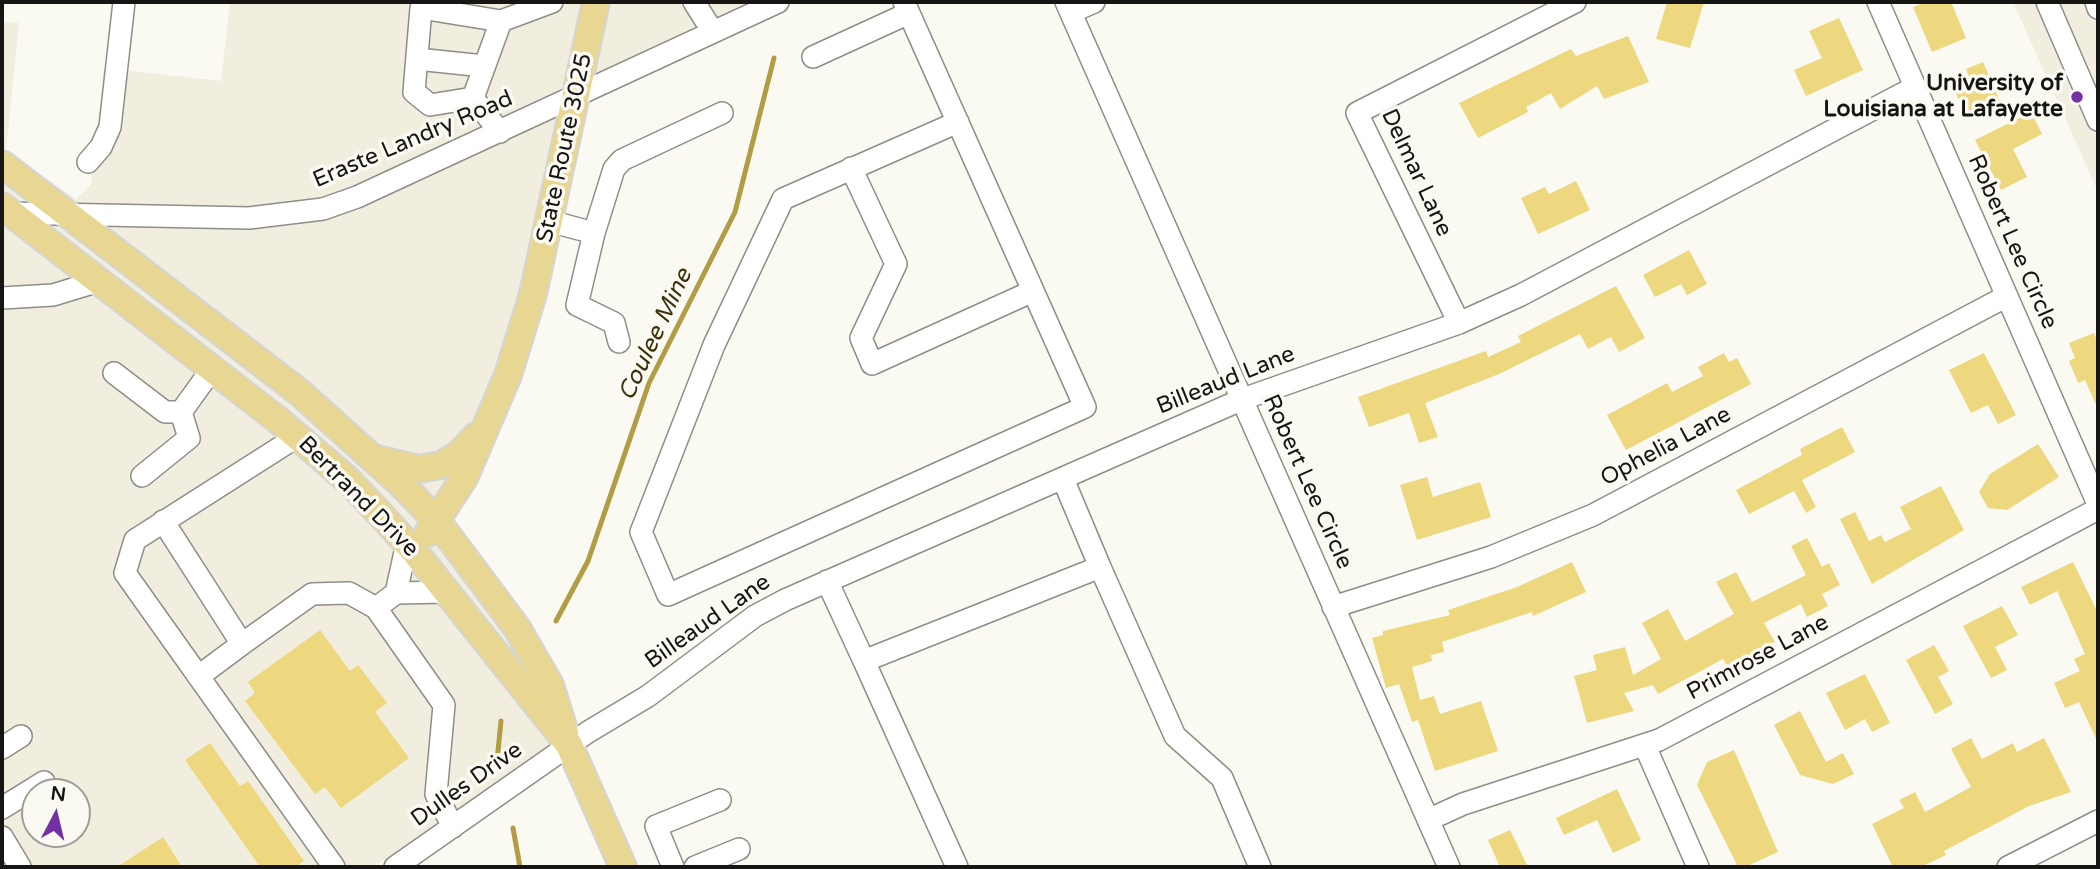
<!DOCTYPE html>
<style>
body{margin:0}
#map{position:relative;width:2100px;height:869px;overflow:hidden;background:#faf9f2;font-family:"Varela Round",sans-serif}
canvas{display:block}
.frame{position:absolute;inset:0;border:4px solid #161513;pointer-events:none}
.north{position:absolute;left:21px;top:778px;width:70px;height:70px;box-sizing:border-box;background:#faf9f2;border:2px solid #9f9e99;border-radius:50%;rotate:7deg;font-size:19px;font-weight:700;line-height:28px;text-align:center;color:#161513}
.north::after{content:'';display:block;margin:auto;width:24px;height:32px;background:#7331a6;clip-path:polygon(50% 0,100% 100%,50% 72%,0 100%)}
</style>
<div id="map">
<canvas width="2100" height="869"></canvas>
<div class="frame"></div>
<div class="north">N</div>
</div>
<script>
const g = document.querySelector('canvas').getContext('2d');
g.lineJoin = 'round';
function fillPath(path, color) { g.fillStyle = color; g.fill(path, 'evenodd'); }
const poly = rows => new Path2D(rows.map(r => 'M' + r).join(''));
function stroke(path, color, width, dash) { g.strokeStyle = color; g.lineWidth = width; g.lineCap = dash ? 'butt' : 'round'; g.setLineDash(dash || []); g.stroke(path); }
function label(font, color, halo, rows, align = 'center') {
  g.font = font + ' "Varela Round",sans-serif'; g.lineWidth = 7; g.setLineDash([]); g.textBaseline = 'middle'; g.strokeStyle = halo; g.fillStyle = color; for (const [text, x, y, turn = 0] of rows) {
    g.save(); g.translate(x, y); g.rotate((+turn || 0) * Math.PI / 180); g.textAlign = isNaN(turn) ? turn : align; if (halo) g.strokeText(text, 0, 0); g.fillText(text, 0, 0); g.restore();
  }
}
const built = poly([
 [230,2,758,2,576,97,533,294,437,521,569,745,373,867,2,867,2,22,19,23,6,150,76,199,91,185,104,68,221,81],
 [35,792,77,792,77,834,35,834],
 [2013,2,2098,2,2098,192]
]);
const stream = poly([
 [556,621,588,561,649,383,735,212,774,58],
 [497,761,501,721],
 [513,828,520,867]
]);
const building = poly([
 [1667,2,1704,2,1690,48,1656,39],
 [1926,2,1951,2,1966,38,1932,52,1913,7],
 [1839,18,1863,70,1806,96,1794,70,1822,58,1809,31],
 [1628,36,1649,82,1604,99,1597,86,1560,109,1551,93,1526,107,1528,112,1478,138,1459,103,1571,49,1576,56],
 [1983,62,2000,101,1965,116,1956,93,1973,86,1966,69],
 [2031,112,2042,134,2013,149,2027,177,2001,190,1975,140],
 [1576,181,1590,210,1538,234,1521,198,1545,187,1549,194],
 [1689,250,1707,284,1687,295,1681,284,1655,297,1643,275],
 [1616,286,1645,338,1619,352,1611,337,1588,349,1580,334,1499,374,1425,403,1438,437,1419,443,1409,413,1369,427,1358,397,1486,351,1488,357,1521,342,1518,336],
 [2094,333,2098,343,2098,409,2085,380,2078,383,2069,361,2075,358,2069,343],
 [1724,353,1729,362,1737,358,1751,384,1626,450,1607,415,1667,383,1672,392,1703,376,1698,367],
 [1984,353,2016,415,1998,424,1988,405,1971,413,1949,370],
 [1842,427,1855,452,1802,480,1816,507,1806,513,1794,491,1749,514,1736,490,1802,455,1800,449],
 [2038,444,2059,477,2007,510,1988,508,1979,492,1990,474],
 [1427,477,1433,497,1480,482,1491,517,1417,540,1400,485],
 [1941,486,1964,530,1872,584,1840,519,1855,512,1869,541,1881,535,1885,542,1911,529,1900,507],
 [1807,538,1822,567,1829,563,1840,585,1822,594,1828,606,1807,617,1801,604,1764,623,1775,642,1728,668,1723,659,1658,694,1653,685,1624,693,1634,711,1587,723,1574,676,1597,670,1593,655,1625,647,1633,675,1661,659,1642,623,1668,609,1685,641,1734,614,1716,582,1736,572,1752,602,1806,575,1791,546],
 [1572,562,1586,592,1533,616,1532,612,1442,642,1444,652,1431,655,1432,661,1412,667,1420,700,1434,696,1440,714,1481,701,1498,751,1435,771,1418,720,1412,722,1399,684,1386,688,1372,638,1383,635,1383,631,1450,615,1448,610,1517,587],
 [2073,562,2098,613,2098,743,2079,702,2065,708,2054,683,2080,671,2074,659,2085,654,2057,591,2030,605,2021,587],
 [2002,606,2018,635,1995,647,2007,670,1991,678,1963,626],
 [320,630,350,671,358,665,387,703,375,712,409,758,341,808,325,787,315,794,245,701,255,693,248,682],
 [1934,645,1949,671,1938,677,1953,704,1935,714,1906,660],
 [1865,674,1890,723,1872,732,1865,719,1845,730,1826,693],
 [1800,711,1826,762,1843,753,1854,774,1833,784,1800,775,1774,725],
 [1971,738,1982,759,2013,743,2017,752,2044,738,2071,792,2029,806,1944,851,1946,855,1921,867,1893,867,1872,824,1904,808,1899,800,1915,792,1925,812,1971,787,1951,749],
 [210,743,240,786,248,781,304,861,295,867,260,867,185,760],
 [1734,750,1778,852,1745,867,1738,867,1697,785,1707,762],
 [1617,789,1641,840,1613,853,1597,820,1564,835,1556,818],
 [1510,830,1528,867,1500,867,1488,840],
 [163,837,182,867,117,867]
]);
const minor = poly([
 [694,2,713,32],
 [904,2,1085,407,668,595,641,532,714,345,783,199,958,122],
 [1066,2,1449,867],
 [1878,2,2098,504],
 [2047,2,2098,120],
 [2096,2,2098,8],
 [1071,12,1094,2],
 [813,57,909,13],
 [417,59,484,66],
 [473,98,501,21],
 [500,132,473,98,430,105,414,92,421,8,501,21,552,2],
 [88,162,101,147,110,127,124,2],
 [851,168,896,264,861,338,872,364,1033,291],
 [4,213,249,218,323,209,357,197,778,2],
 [549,221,594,233,577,305,614,323,619,342],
 [594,233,614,169,622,160,722,113],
 [2,298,53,295,99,281],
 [1459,323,1357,113,1575,2],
 [114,373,165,412,181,412],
 [298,436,135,540,125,573,334,867],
 [142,476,189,438,181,412,212,369],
 [163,521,242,644,199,676],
 [1100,567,1175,736,1222,778,1260,867],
 [827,581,864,661,1100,567,1063,479],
 [396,593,407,543],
 [1333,607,1491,557,1593,515,2007,296],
 [376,608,396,593,448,592],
 [242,644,312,594,349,593,376,608,444,705,436,794,453,827],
 [864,661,957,867],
 [1645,746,1698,867],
 [2,748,21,736],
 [2,808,44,782],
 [1428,820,1463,804,1659,740,2098,509],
 [2,837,20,867],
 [395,867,588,732,648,696,755,616,785,600,1243,399,1459,323,1521,295,1915,87],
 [673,867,656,826,720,800],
 [695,867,739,849],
 [2008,867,2098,821]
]);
const major = poly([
 [2,164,299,392,399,482,437,521,517,628,550,685,565,733],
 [2,206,278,420,349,481,379,513,414,551,569,745,623,867],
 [377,459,419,469,441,465,458,455,476,436],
 [428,533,464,478,508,375,533,294,596,2]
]);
const markers = [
 [2077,97,7,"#7331a6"]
];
const poiNames = [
 ["University of",2063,84],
 ["Louisiana at Lafayette",2063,110]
];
const streetNames = [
 ["Eraste Landry Road",413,140,-23],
 ["State Route 3025",565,148,-78],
 ["Delmar Lane",1416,173,65],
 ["Robert Lee Circle",2012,242,66],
 ["Billeaud Lane",1226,381,-22],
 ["Ophelia Lane",1666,447,-28],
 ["Robert Lee Circle",1307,482,66],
 ["Bertrand Drive",358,497,45],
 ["Billeaud Lane",708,622,-35],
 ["Primrose Lane",1758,658,-28],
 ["Dulles Drive",467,785,-35]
];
const waterNames = [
 ["Coulee Mine",656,335,-65]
];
fillPath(built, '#f1eee0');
stroke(stream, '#b29d45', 5);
fillPath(building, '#edd87f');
stroke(minor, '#8e8d87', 24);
stroke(major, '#d5d5d5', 30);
stroke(minor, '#fff', 21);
stroke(major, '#e7d792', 26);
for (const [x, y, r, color] of markers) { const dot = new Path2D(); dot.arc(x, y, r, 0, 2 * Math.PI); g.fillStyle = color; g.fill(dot); stroke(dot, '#faf9f2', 2.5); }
label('bold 23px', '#161513', '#faf9f2', poiNames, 'right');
label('23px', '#161513', '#faf9f2', streetNames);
label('italic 24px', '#3b320b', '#faf9f2', waterNames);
</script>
